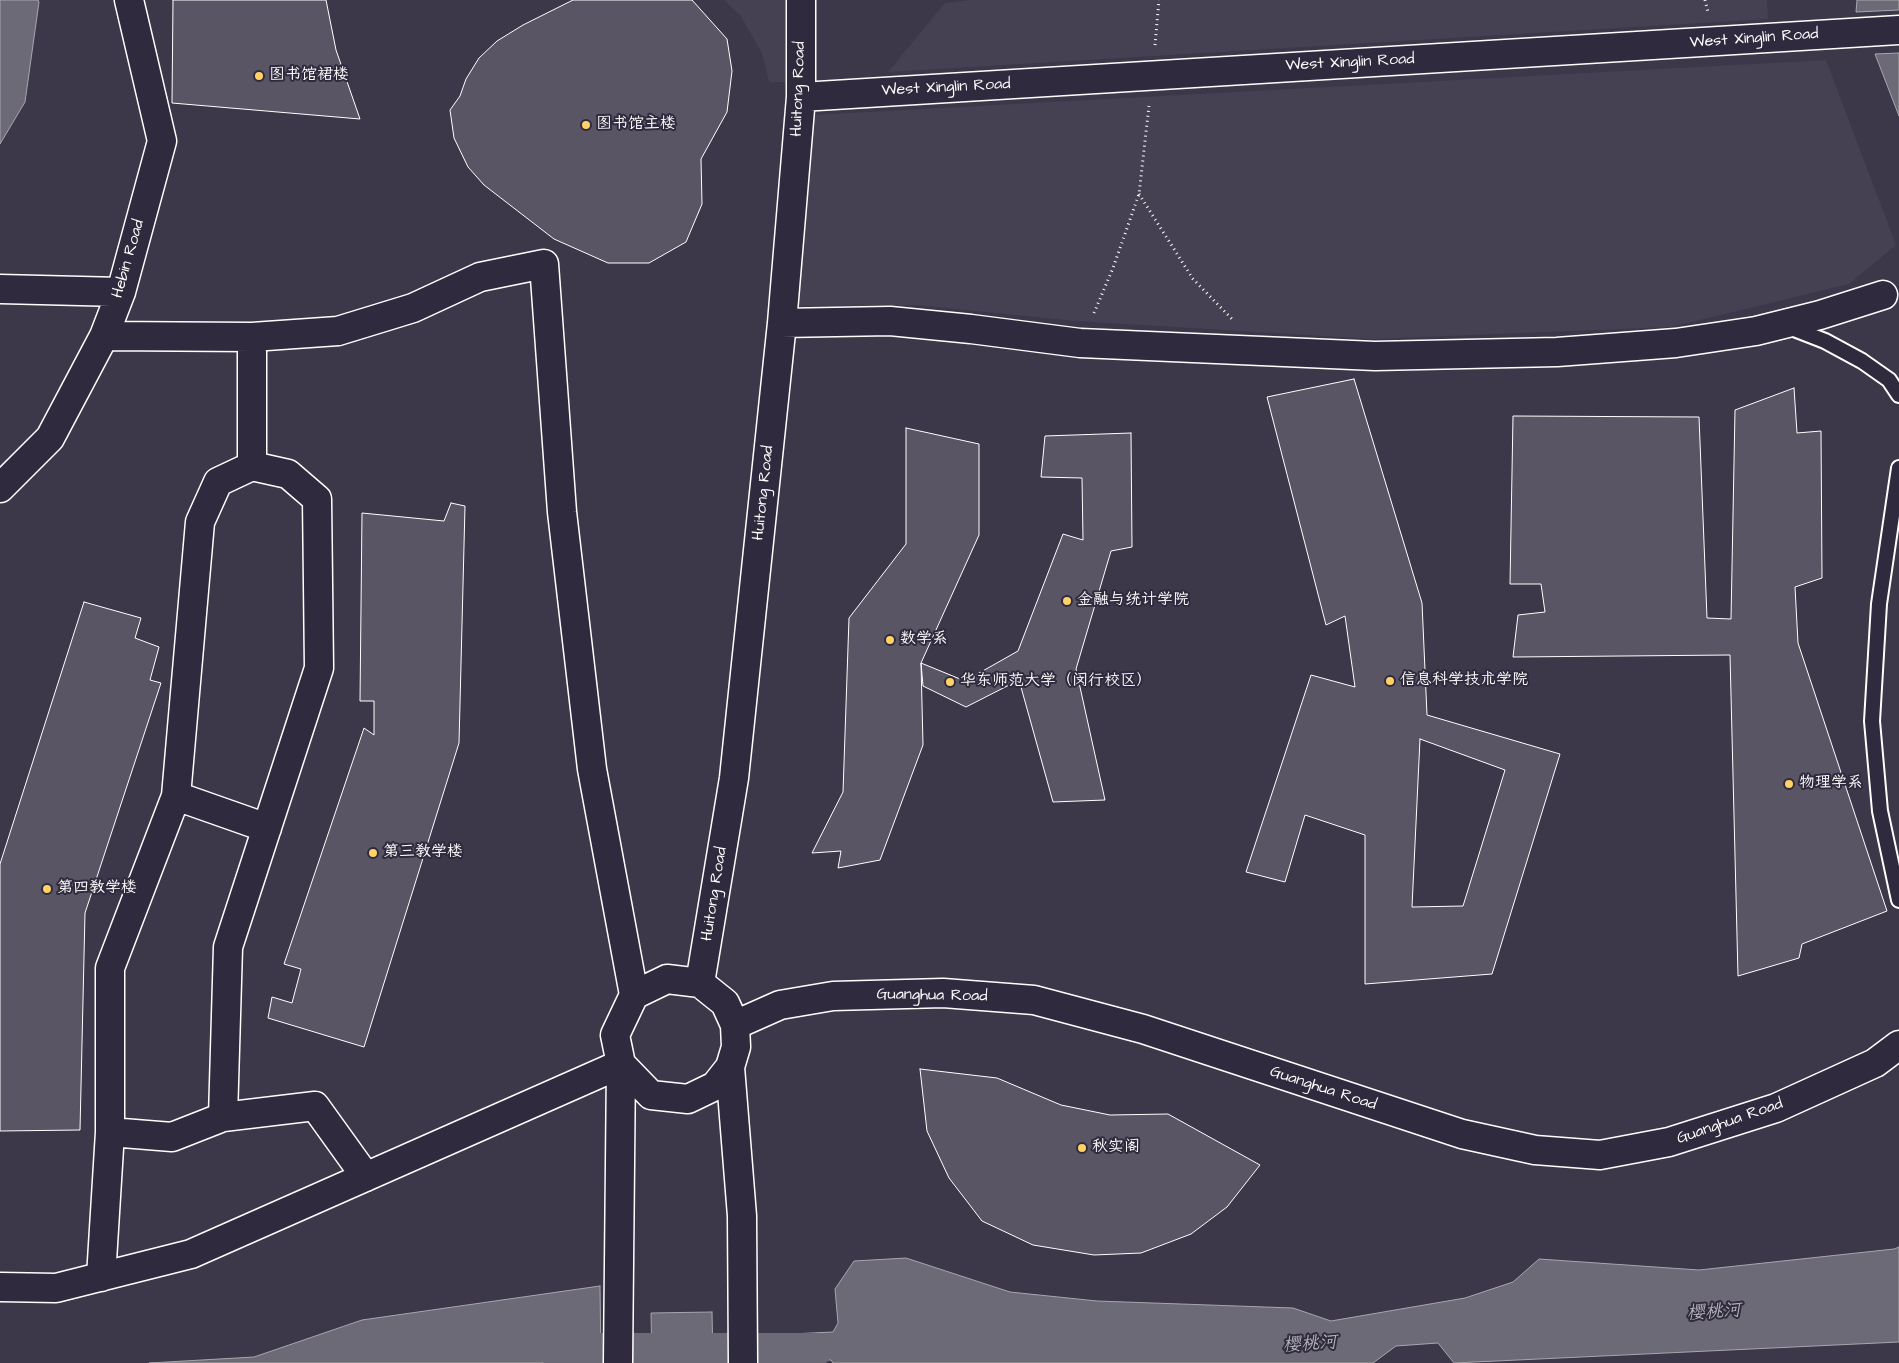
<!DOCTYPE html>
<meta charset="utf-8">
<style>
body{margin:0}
canvas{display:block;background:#2f2a3d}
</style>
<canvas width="1899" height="1363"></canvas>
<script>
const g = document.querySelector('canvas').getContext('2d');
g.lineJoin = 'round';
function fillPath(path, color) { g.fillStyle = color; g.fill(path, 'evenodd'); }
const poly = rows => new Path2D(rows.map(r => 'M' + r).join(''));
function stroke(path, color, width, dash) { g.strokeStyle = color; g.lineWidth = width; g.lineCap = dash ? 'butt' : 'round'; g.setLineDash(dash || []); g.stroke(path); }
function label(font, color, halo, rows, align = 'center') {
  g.font = font + ' "Architects Daughter","LXGW WenKai TC",sans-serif'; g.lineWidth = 4; g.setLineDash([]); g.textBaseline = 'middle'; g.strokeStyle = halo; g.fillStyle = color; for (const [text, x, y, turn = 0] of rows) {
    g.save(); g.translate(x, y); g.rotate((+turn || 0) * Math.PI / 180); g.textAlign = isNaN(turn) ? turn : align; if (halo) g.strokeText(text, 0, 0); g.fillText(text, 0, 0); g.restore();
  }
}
const built = poly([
 [0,0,1899,0,1899,1363,0,1363]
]);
const green = poly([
 [724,0,785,0,785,82,769,82,762,53,740,15],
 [970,0,1767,0,1768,19,888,72,945,3],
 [1826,60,1896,245,1849,284,1671,327,1373,339,1075,321,917,305,798,306,813,115]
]);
const water = poly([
 [0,0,38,0,39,2,25,102,0,144,0,0],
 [1857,0,1899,0,1899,10,1856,12,1857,0],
 [1899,53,1899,116,1875,54,1899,53],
 [1899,1247,1899,1342,1454,1363,1438,1343,1396,1346,1373,1363,833,1363,831,1360,769,1360,769,1335,833,1332,838,1323,835,1289,854,1261,906,1258,1010,1292,1097,1301,1293,1308,1331,1321,1465,1298,1513,1282,1539,1259,1699,1270,1894,1249,1899,1247],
 [600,1286,601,1363,149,1363,254,1357,362,1320,600,1286],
 [712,1312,713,1359,652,1360,651,1313,712,1312]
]);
const canal = poly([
 [555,1350,815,1350]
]);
const building = poly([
 [173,0,326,0,336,50,360,119,172,103,173,0],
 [573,0,692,0,727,39,732,71,727,112,701,159,702,204,686,242,649,263,608,263,554,239,484,185,468,167,454,138,450,110,460,96,466,79,479,58,497,41,523,25,573,0],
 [1354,379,1422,603,1427,715,1560,754,1492,974,1365,984,1365,835,1305,815,1285,882,1246,872,1311,675,1355,687,1345,616,1326,625,1267,397,1354,379],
 [1420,739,1505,770,1463,906,1412,907,1420,739],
 [1794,388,1797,433,1821,431,1822,578,1795,587,1798,643,1887,911,1802,944,1799,958,1738,976,1730,655,1513,657,1518,615,1545,612,1541,584,1510,584,1513,416,1699,417,1707,618,1731,619,1735,410,1794,388],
 [906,428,979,444,979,535,921,663,923,745,880,860,838,868,841,851,812,853,843,792,849,618,906,544,906,428],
 [1131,433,1132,547,1111,551,1076,669,1105,800,1053,802,1019,680,966,707,923,686,921,663,965,681,1018,651,1063,534,1083,540,1082,478,1041,477,1045,436,1131,433],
 [451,503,465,506,459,743,364,1047,268,1018,272,997,292,1003,301,969,284,964,364,728,374,735,374,701,360,701,362,513,444,521,451,503],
 [84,602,141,618,135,638,159,647,150,680,161,683,85,913,80,1130,0,1131,0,864,84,602],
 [920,1069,997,1078,1061,1105,1110,1115,1168,1114,1260,1165,1227,1207,1191,1234,1141,1253,1094,1255,1033,1245,982,1221,949,1178,927,1131,920,1069]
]);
const path = poly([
 [1705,0,1708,12],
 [1155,45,1159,0],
 [1139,194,1193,279,1233,320],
 [1094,313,1113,268,1139,194,1149,106]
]);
const lane = poly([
 [1789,327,1825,341,1862,361,1889,380,1899,395],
 [1899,468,1879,604,1872,721,1880,811,1899,900]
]);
const street = poly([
 [801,97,1899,30],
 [0,289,121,292],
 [782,323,890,321,971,329,1080,343,1375,356,1557,352,1676,343,1756,331,1820,315,1883,295],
 [104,336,252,337,338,331,413,308,480,277,544,264,562,512,592,769,634,995],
 [0,488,50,438,104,336,121,292,162,141,129,0],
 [176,796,267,828],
 [667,979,700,983,725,1003,735,1025,736,1047,730,1067,715,1086,688,1099,651,1095,621,1064,615,1035,634,995,667,979],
 [700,983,734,778,782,323,801,97,801,0],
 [735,1025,780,1005,833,996,943,993,1034,1000,1143,1029,1462,1134,1535,1150,1600,1155,1669,1142,1776,1108,1875,1063,1899,1045],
 [730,1067,742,1216,743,1363],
 [223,1117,228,947,319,668,317,499,288,474,252,466],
 [110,1132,110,968,176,796,200,522,218,482,252,466,252,337],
 [101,1277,110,1132,172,1137,223,1117,315,1106,366,1177],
 [0,1287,56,1288,191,1254,621,1064,618,1363]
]);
const markers = [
 [259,76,5,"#ffd166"],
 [586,125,5,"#ffd166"],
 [1067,601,5,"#ffd166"],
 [890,640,5,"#ffd166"],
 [1390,681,5,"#ffd166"],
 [950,682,5,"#ffd166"],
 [1789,784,5,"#ffd166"],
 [373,853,5,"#ffd166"],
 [47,889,5,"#ffd166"],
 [1082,1148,5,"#ffd166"]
];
const streetNames = [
 ["West Xinglin Road",1754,39,-4],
 ["West Xinglin Road",1350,63,-3],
 ["West Xinglin Road",946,88,-3],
 ["Huitong Road",799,89,-88],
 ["Hebin Road",129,259,-74],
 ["Huitong Road",764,493,-84],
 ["Huitong Road",715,894,-81],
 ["Guanghua Road",932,996,1],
 ["Guanghua Road",1323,1089,18],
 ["Guanghua Road",1730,1122,-19]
];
const poiNames = [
 ["图书馆裙楼",269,76],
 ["图书馆主楼",596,125],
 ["金融与统计学院",1077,601],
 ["数学系",900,640],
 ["信息科学技术学院",1400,681],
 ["华东师范大学（闵行校区）",960,682],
 ["物理学系",1799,784],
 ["第三教学楼",383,853],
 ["第四教学楼",57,889],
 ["秋实阁",1092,1148]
];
const waterNames = [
 ["樱桃河",1714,1313,-4],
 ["樱桃河",1310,1345,-4]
];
fillPath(built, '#3c3749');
fillPath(green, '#464152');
fillPath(water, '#6d6a77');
stroke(water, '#a7a6ad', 1);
stroke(canal, '#6d6a77', 34);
fillPath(building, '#595564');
stroke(building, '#fff', 1);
stroke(lane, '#fff', 18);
stroke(street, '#fff', 31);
stroke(path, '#fff', 3, [1, 4]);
stroke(lane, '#2f2a3d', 14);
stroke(street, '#2f2a3d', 28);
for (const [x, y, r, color] of markers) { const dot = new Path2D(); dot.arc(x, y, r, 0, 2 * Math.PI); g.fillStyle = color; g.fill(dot); stroke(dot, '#2f2a3d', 2); }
label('16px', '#fff', '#2f2a3d', streetNames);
label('16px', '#fff', '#2f2a3d', poiNames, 'left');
label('italic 18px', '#b6b4bb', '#2f2a3d', waterNames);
</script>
